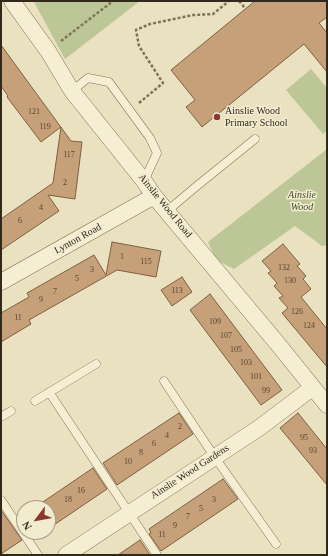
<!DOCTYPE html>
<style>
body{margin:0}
#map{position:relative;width:328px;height:556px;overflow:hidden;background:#eae1c0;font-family:"Times New Roman",serif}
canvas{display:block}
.frame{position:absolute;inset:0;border:2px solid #32291d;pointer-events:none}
.north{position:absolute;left:16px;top:500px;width:40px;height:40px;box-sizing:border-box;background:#f2ebcf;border:1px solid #a59d88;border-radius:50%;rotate:238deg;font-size:11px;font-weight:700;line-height:16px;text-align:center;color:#32291d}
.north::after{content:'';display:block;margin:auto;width:14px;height:18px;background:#8b372f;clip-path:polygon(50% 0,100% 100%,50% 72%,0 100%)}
</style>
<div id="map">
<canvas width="328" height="556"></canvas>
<div class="frame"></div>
<div class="north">N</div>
</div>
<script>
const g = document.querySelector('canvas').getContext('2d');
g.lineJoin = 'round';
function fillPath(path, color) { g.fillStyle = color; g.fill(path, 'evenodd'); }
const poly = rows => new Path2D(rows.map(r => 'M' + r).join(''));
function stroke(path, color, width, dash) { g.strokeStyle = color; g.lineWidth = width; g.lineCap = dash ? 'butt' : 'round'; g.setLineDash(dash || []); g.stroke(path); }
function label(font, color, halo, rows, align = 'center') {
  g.font = font + ' "Times New Roman",serif'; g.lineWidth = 3; g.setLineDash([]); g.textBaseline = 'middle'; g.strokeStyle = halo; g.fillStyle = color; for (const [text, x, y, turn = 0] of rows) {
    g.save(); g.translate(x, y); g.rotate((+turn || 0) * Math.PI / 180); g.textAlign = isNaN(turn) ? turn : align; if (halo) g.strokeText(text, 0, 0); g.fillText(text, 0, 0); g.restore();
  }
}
const green = poly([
 [35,1,140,1,65,59,34,2],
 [311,69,327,88,327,131,323,134,286,90],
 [327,149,327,245,322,246,295,226,234,269,216,260,208,242]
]);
const building = poly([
 [255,1,327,1,327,17,319,23,327,33,327,72,304,44,202,127,186,107,195,100,171,70,255,1],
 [1,45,71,141,82,142,75,199,48,195,59,211,1,250,1,219,53,183,61,127,41,142,7,97,8,96,1,86,1,45],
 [112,242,161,251,156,277,117,270,29,320,31,324,1,342,1,313,29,297,27,293,94,255,106,275,112,242],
 [283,244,300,264,297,266,306,276,303,279,311,289,301,297,327,329,327,367,282,313,288,308,279,298,283,296,274,286,277,283,268,273,271,271,262,261,283,244],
 [182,277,192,292,172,306,161,290,182,277],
 [210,294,282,390,261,405,190,310,210,294],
 [179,413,193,434,117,485,103,463,179,413],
 [298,413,327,449,327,485,280,428,298,413],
 [93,468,107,489,48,529,48,508,34,508,93,468],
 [223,479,238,499,161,551,149,534,151,533,149,529,223,479],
 [1,510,22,540,1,554,1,510],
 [140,540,150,555,118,555,140,540]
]);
const path = poly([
 [239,1,245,8],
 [61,41,113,1],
 [139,103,163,83,139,46,136,30,150,24,193,15,213,14,229,1]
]);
const lane = poly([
 [72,91,88,78,109,82,150,138,157,153,144,181],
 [167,211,198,185,255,139],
 [164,381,214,456,276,544],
 [49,392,157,555],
 [35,401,96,364],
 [1,417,11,411],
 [1,500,38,555]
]);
const street = poly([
 [12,1,48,51,72,91,144,181,154,196,277,343,327,405],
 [1,282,154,196],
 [66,555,259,428,312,388]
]);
const markers = [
 [217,117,4,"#8b372f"]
];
const numberNames = [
 ["121",34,112],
 ["119",45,127],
 ["117",69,155],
 ["2",65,183],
 ["4",41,208],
 ["6",20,221],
 ["1",122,257],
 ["115",146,262],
 ["132",284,268],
 ["3",92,270],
 ["5",77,279],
 ["130",290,281],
 ["113",177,291],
 ["7",55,292],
 ["9",41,300],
 ["126",297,312],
 ["11",18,318],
 ["109",215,322],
 ["124",309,326],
 ["107",226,336],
 ["105",236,350],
 ["103",246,363],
 ["101",256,377],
 ["99",266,391],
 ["2",180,427],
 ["4",167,436],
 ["95",304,438],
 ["6",154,444],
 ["93",313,451],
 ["8",141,453],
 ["10",128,462],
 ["16",81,491],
 ["18",68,500],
 ["3",214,500],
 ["5",201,509],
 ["7",188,517],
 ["9",175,526],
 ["11",162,535]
];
const poiNames = [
 ["Ainslie Wood",225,111],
 ["Primary School",225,123]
];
const parkNames = [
 ["Ainslie",302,195],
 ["Wood",302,207]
];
const streetNames = [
 ["Ainslie Wood Road",165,206,51],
 ["Lynton Road",78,239,-29],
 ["Ainslie Wood Gardens",190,472,-33]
];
fillPath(green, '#bcc696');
fillPath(building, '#c5a079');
stroke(building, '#7e6042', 1);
stroke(lane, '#81735a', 9);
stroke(street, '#81735a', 17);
stroke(path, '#81735a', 2.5, [3, 2]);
stroke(lane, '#f5eed3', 8);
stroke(street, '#f5eed3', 16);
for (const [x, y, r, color] of markers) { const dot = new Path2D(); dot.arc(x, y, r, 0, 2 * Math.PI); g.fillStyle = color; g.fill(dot); stroke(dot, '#f2ebcf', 1.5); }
label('8px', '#574734', null, numberNames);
label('10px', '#32291d', '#f2ebcf', poiNames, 'left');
label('italic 10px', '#3f4d25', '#f2ebcf', parkNames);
label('10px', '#32291d', '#f2ebcf', streetNames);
</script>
